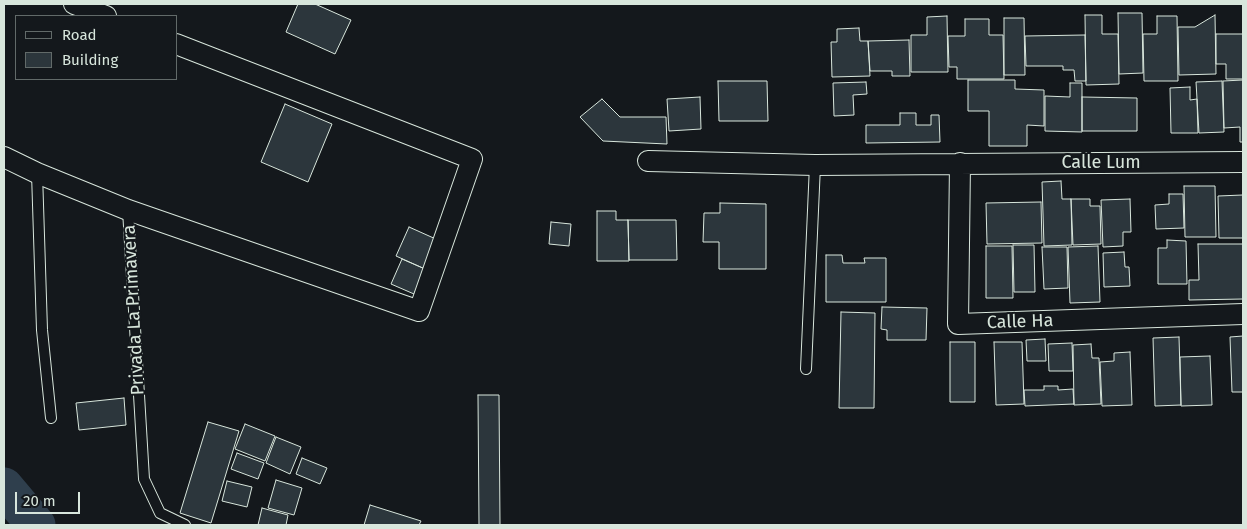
<!DOCTYPE html>
<style>
body{margin:0}
#map{position:relative;width:1247px;height:529px;overflow:hidden;background:#14181c;font-family:"Fira Sans",sans-serif}
canvas{display:block}
.frame{position:absolute;inset:0;border:5px solid #d8e6dc;pointer-events:none}
.legend{position:absolute;left:15px;top:15px;width:162px;height:65px;box-sizing:border-box;background:#14181c;border:1px solid #626a69;margin:0;padding:6px 9px;list-style:none;font-size:15px;color:#d8e6dc}
.legend li{display:flex;align-items:center;gap:10px;height:25px}
.legend b{width:25px;border:1px solid #626a69}
.scale{position:absolute;left:15px;top:492px;width:65px;height:22px;box-sizing:border-box;border:2px solid #d8e6dc;border-top:0;padding-left:6px;font-size:15px;line-height:18px;white-space:nowrap;color:#d8e6dc;-webkit-text-stroke:4px #14181c;paint-order:stroke}
</style>
<div id="map">
<canvas width="1247" height="529"></canvas>
<div class="frame"></div>
<ul class="legend">
<li><b style="height:6px;background:#14181c"></b>Road</li>
<li><b style="height:14px;background:#2c363c"></b>Building</li>
</ul>
<div class="scale">20 m</div>
</div>
<script>
const g = document.querySelector('canvas').getContext('2d');
g.lineJoin = 'round';
const poly = rows => new Path2D(rows.map(r => 'M' + r).join(''));
function stroke(path, color, width, dash) { g.strokeStyle = color; g.lineWidth = width; g.lineCap = dash ? 'butt' : 'round'; g.setLineDash(dash || []); g.stroke(path); }
function fillPath(path, color) { g.fillStyle = color; g.fill(path, 'evenodd'); }
function label(font, color, halo, rows, align = 'center') {
  g.font = font + ' "Fira Sans",sans-serif'; g.lineWidth = 4; g.setLineDash([]); g.textBaseline = 'middle'; g.strokeStyle = halo; g.fillStyle = color; for (const [text, x, y, turn = 0] of rows) {
    g.save(); g.translate(x, y); g.rotate((+turn || 0) * Math.PI / 180); g.textAlign = isNaN(turn) ? turn : align; if (halo) g.strokeText(text, 0, 0); g.fillText(text, 0, 0); g.restore();
  }
}
const river = poly([
 [4,487,36,525]
]);
const building = poly([
 [298,4,315,4,351,20,335,54,286,32,298,4],
 [1118,13,1142,13,1143,73,1119,74,1118,13],
 [1085,15,1102,15,1102,34,1118,34,1119,84,1086,85,1085,15],
 [1215,15,1216,74,1179,75,1178,27,1195,27,1215,15],
 [947,16,948,72,911,72,911,35,927,35,927,17,947,16],
 [1157,16,1177,16,1178,81,1144,81,1143,34,1157,34,1157,16],
 [1004,18,1024,18,1025,75,1004,75,1004,18],
 [965,19,989,19,989,35,1003,35,1004,79,957,79,957,67,949,67,948,36,965,36,965,19],
 [859,28,860,41,868,41,870,76,832,77,831,42,837,42,837,29,859,28],
 [1216,34,1243,34,1243,79,1226,79,1226,64,1216,64,1216,34],
 [1085,35,1086,81,1075,81,1074,70,1063,70,1063,66,1026,66,1025,36,1085,35],
 [909,40,910,76,892,76,892,71,870,71,868,41,909,40],
 [968,80,1015,80,1015,89,1044,90,1044,126,1027,125,1027,146,989,146,989,111,968,111,968,80],
 [1243,80,1243,142,1240,142,1240,127,1224,128,1223,81,1243,80],
 [718,81,767,81,768,121,719,121,718,81],
 [1222,81,1224,132,1199,133,1196,82,1222,81],
 [866,82,867,94,853,95,854,115,834,116,833,83,866,82],
 [1070,83,1082,83,1082,132,1045,131,1045,96,1070,97,1070,83],
 [1190,87,1190,100,1197,99,1198,133,1171,133,1170,88,1190,87],
 [700,97,701,129,669,131,667,99,700,97],
 [1082,97,1137,98,1137,131,1082,131,1082,97],
 [602,99,620,117,666,117,667,144,603,141,580,117,602,99],
 [285,104,332,124,308,182,261,162,285,104],
 [900,113,916,113,916,125,931,125,931,115,939,115,940,142,866,143,866,125,900,125,900,113],
 [1061,181,1062,199,1071,199,1072,245,1044,246,1042,182,1061,181],
 [1184,186,1215,186,1216,237,1185,237,1184,186],
 [1169,194,1183,194,1184,228,1156,229,1155,205,1169,204,1169,194],
 [1243,195,1243,238,1219,238,1218,196,1243,195],
 [1071,199,1090,199,1090,206,1100,206,1101,244,1073,245,1071,199],
 [1130,199,1131,232,1123,232,1123,246,1103,247,1101,200,1130,199],
 [1041,202,1042,243,987,244,986,203,1041,202],
 [720,203,766,204,766,269,719,269,719,242,703,242,704,213,720,213,720,203],
 [597,211,616,211,616,220,628,220,629,261,597,261,597,211],
 [628,220,676,220,677,260,629,260,628,220],
 [551,222,571,224,569,246,549,244,551,222],
 [409,227,438,240,425,269,396,256,409,227],
 [1167,240,1186,241,1187,284,1158,284,1158,248,1167,248,1167,240],
 [1198,244,1243,244,1243,299,1189,300,1189,280,1199,280,1198,244],
 [1013,245,1034,245,1035,292,1014,292,1013,245],
 [986,246,1012,246,1013,298,986,298,986,246],
 [1098,246,1100,302,1070,303,1068,247,1098,246],
 [1042,247,1067,247,1068,288,1044,289,1042,247],
 [1124,252,1125,267,1129,267,1130,286,1104,287,1103,253,1124,252],
 [826,255,842,255,843,263,865,263,864,258,886,258,886,302,826,302,826,255],
 [402,259,425,269,414,294,391,284,402,259],
 [882,307,927,308,926,340,887,340,887,330,881,329,882,307],
 [841,312,875,313,874,408,839,408,841,312],
 [1243,336,1243,392,1232,392,1230,337,1243,336],
 [1179,337,1181,405,1155,406,1153,338,1179,337],
 [1045,339,1046,361,1027,361,1026,340,1045,339],
 [950,342,975,342,975,402,950,402,950,342],
 [994,342,1022,342,1024,404,996,405,994,342],
 [1072,343,1073,371,1049,371,1048,344,1072,343],
 [1091,344,1092,358,1099,358,1101,404,1074,405,1073,345,1091,344],
 [1130,352,1132,405,1102,406,1100,362,1114,361,1114,353,1130,352],
 [1210,356,1212,405,1181,406,1180,357,1210,356],
 [1044,386,1058,386,1058,390,1073,389,1074,404,1025,406,1024,390,1044,390,1044,386],
 [478,395,499,395,500,525,479,525,478,395],
 [124,398,126,425,79,430,76,403,124,398],
 [208,422,239,431,211,523,180,513,208,422],
 [245,424,275,436,265,461,235,449,245,424],
 [276,437,301,447,290,474,266,463,276,437],
 [237,453,264,463,258,479,231,469,237,453],
 [302,458,327,468,320,484,296,474,302,458],
 [276,480,302,488,294,515,268,508,276,480],
 [227,481,252,487,247,507,222,501,227,481],
 [370,505,421,521,419,525,364,525,370,505],
 [262,508,288,515,286,525,258,525,262,508]
]);
const lane = poly([
 [37,173,42,330,51,418],
 [128,210,144,479,160,513,185,525],
 [806,369,815,165]
]);
const street = poly([
 [74,4,106,16],
 [4,157,37,173,128,210,419,311,472,159,176,44],
 [648,161,815,165,1243,162],
 [960,163,958,324,1243,314]
]);
const streetNames = [
 ["Calle Lum",1101,163],
 ["Privada La Primavera",134,310,-93],
 ["Calle Ha",1020,322,-2]
];
stroke(river, '#2f3f4d', 39);
fillPath(building, '#2c363c');
stroke(building, '#d8e6dc', 1);
stroke(lane, '#d8e6dc', 12);
stroke(street, '#d8e6dc', 22);
stroke(lane, '#14181c', 10);
stroke(street, '#14181c', 20);
label('18px', '#d8e6dc', '#14181c', streetNames);
</script>
